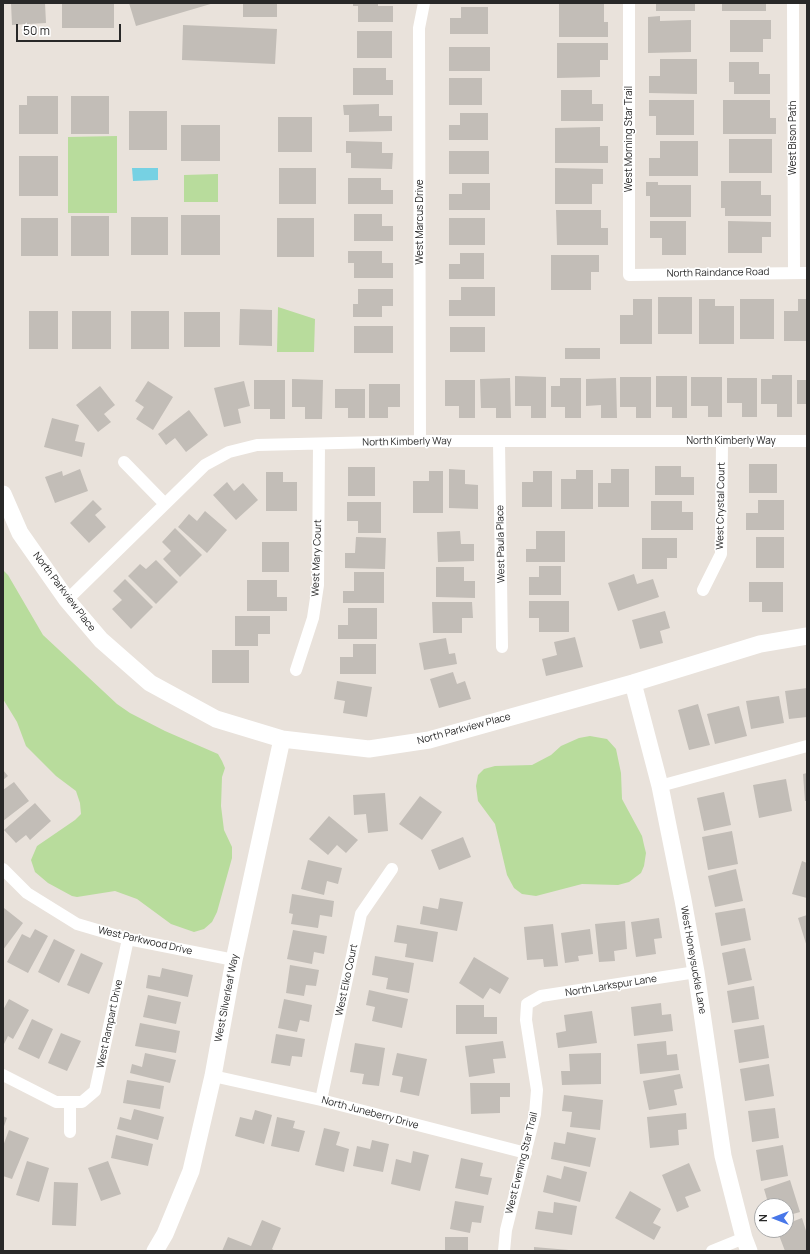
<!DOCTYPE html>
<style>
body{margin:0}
#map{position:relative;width:810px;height:1254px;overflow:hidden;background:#e9e2db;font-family:Manrope,sans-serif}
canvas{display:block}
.frame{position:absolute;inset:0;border:4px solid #282828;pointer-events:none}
.north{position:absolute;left:754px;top:1198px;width:40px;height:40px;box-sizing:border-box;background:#fff;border:1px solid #a9a9a9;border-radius:50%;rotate:270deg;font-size:11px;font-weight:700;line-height:16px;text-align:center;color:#282828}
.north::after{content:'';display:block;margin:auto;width:14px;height:18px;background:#4877e9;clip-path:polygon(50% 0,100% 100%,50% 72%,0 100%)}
.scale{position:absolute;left:16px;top:24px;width:105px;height:18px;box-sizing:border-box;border:2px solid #282828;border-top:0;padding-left:5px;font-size:12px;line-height:14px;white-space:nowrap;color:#282828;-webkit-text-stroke:3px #fff;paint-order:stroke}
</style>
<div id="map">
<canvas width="810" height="1254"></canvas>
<div class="frame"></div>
<div class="north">N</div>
<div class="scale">50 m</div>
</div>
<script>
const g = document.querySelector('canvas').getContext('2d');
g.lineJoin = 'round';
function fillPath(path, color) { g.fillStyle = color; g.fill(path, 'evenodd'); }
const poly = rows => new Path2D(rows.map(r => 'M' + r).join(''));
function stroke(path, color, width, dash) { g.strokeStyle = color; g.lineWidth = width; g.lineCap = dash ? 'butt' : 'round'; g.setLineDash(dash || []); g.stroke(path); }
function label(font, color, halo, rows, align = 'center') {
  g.font = font + ' Manrope,sans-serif'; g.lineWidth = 3; g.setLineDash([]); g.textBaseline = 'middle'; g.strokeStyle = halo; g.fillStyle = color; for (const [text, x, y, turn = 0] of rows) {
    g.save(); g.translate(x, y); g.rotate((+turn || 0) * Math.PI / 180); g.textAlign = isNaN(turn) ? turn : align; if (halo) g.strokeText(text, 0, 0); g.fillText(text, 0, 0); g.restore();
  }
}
const green = poly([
 [117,136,117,213,68,213,68,137],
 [218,174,218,202,184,202,184,175],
 [278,307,315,319,314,352,277,352],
 [3,570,8,575,43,635,117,704,130,713,165,731,218,754,222,761,225,768,222,777,221,806,224,830,232,847,232,858,217,912,212,922,204,929,194,932,171,924,137,899,115,891,77,897,72,896,48,883,35,872,31,860,37,846,75,820,81,814,80,803,76,791,56,776,26,746,17,722,3,699],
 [590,736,607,739,616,749,621,773,622,799,642,836,644,845,646,853,644,866,641,873,629,882,618,885,582,884,536,896,522,894,514,888,507,875,495,824,478,801,476,786,478,775,484,769,495,766,532,765,551,755,561,746,579,738]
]);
const water = poly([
 [132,168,158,168,158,180,133,181]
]);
const building = poly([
 [11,3,45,3,46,23,12,25],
 [62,3,114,4,114,28,62,28],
 [129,3,214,3,136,26],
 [243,3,277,3,277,17,243,17],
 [353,3,378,3,378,6,393,6,393,22,358,22,358,6,353,6],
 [656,3,695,3,695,11,656,11],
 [722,3,766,3,766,11,722,11],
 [559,4,604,4,604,22,608,22,608,37,559,37],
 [461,7,488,7,488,34,450,34,450,18,461,18],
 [660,16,660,21,691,20,691,52,648,53,648,17],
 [730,20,771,20,771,39,763,39,763,52,730,52],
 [183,25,277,29,275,64,182,60],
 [357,31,392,31,392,58,357,58],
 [557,43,608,43,608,60,600,60,600,77,557,78],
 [449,47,490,47,490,71,449,71],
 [660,59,697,59,697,94,649,93,649,76,660,76],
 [729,62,759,62,759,74,770,74,770,94,734,94,734,82,729,82],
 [353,68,386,68,386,80,393,80,393,95,353,95],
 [449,78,482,78,482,105,449,105],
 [561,90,592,90,592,104,603,104,603,121,561,121],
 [27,96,58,96,58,134,19,134,19,105,27,105],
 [71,96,109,96,109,134,71,134],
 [649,100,694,100,694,135,656,135,656,116,649,116],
 [723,100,770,100,770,118,776,118,776,134,723,134],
 [379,104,379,116,392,116,392,131,349,132,349,115,344,115,343,105],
 [129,111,167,111,167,150,129,150],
 [460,113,488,113,488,140,449,140,449,125,460,125],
 [278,117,312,117,312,152,278,152],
 [181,125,220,125,220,161,181,161],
 [600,127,600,146,608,146,608,163,555,163,555,128],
 [729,139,772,139,772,173,729,173],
 [346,141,382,142,382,153,393,153,392,169,351,168,351,153,346,153],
 [660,141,698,141,698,176,649,176,649,158,660,158],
 [449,151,489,151,489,174,449,174],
 [19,156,58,156,58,196,19,196],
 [279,168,316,168,316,204,279,204],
 [555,168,603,169,603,184,592,184,592,204,555,204],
 [348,178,381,178,381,190,393,190,393,204,348,204],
 [721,181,761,181,761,195,771,195,771,216,725,216,725,208,721,208],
 [646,182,658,182,658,185,691,185,691,217,650,217,650,196,646,196],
 [462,183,490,183,490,210,449,210,449,194,462,194],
 [556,210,601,210,601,228,608,228,608,245,557,245],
 [354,214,382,214,382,226,393,226,393,241,354,241],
 [181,215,220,215,220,255,181,255],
 [71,216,109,216,109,256,71,256],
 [131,217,168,217,168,255,131,255],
 [21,218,58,218,58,256,21,256],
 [277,218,314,218,314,257,277,257],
 [449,218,485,218,485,245,449,245],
 [650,221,686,221,686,255,662,255,662,238,650,238],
 [728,221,771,222,771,237,762,237,762,253,728,253],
 [348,251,382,251,382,263,393,263,393,278,354,278,354,263,348,263],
 [460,253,484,253,484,279,449,279,449,264,460,264],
 [551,255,599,255,599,272,591,272,591,290,551,290],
 [461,287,495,287,495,316,449,316,449,300,461,300],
 [358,289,393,289,393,306,382,306,382,317,353,317,353,304,358,304],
 [658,297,692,297,692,334,658,334],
 [633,299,652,299,652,344,620,344,620,315,633,315],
 [699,299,715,299,715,306,734,306,734,344,699,344],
 [740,299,774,299,774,339,740,339],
 [798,299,807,299,807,341,784,341,784,311,798,311],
 [240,309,272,310,272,346,239,345],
 [29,311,58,311,58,349,29,349],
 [72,311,111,311,111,349,72,349],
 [131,311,169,311,169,349,131,349],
 [184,312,220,312,220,347,184,347],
 [354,326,393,326,393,353,354,353],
 [450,327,485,327,485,352,450,352],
 [565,348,600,348,600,359,565,359],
 [772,375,792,375,792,417,777,417,777,404,761,404,761,379,772,379],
 [515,376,546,377,546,418,531,418,531,406,515,406],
 [656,376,687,376,687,418,672,418,672,407,656,407],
 [620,377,651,377,651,418,636,418,636,407,620,407],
 [691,377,722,377,722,417,708,417,708,406,691,406],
 [510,378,511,418,496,418,496,408,481,408,480,379],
 [560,378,581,378,581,418,565,418,565,407,551,407,551,386,560,386],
 [616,378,617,418,601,418,601,405,586,406,586,379],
 [727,378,757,378,757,417,742,417,742,403,727,403],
 [292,379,323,380,322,419,305,419,305,407,292,407],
 [254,380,285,380,285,419,270,419,270,409,254,409],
 [445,380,475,380,475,418,459,418,459,406,445,406],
 [797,380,807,380,807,404,797,404],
 [148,381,173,397,153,430,136,419,144,407,135,401],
 [244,381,250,406,238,409,241,423,224,427,214,388],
 [369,384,400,384,400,407,388,407,388,418,369,418],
 [100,386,115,405,104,414,111,422,98,432,76,405],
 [335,389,365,389,365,418,348,418,348,408,335,408],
 [189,410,208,435,186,452,175,438,166,445,158,434],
 [52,418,79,425,75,441,85,443,82,457,44,447],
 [749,464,777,464,777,493,749,493],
 [655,466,681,466,681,477,694,477,694,495,655,495],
 [348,467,375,467,375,496,348,496],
 [80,469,88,491,55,503,45,477,62,471,63,476],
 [449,469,465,470,465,484,478,485,478,509,449,508],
 [611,469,629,469,629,507,598,507,598,483,611,483],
 [576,470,593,470,593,509,561,509,561,479,576,479],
 [429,471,443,471,443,513,413,513,413,481,429,481],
 [533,471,552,471,552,507,522,507,522,482,533,482],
 [266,472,283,472,283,482,297,482,297,511,266,511],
 [227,482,234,491,243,483,258,500,236,520,213,495],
 [93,500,102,509,95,515,106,527,89,543,70,523],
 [758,500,784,500,784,530,746,530,746,513,758,513],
 [651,501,682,501,682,512,693,512,693,530,651,530],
 [347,502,381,502,381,533,358,533,358,521,347,521],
 [205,511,227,530,207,553,178,527,189,514,197,521],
 [175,528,202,555,180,577,163,559,171,551,162,542],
 [460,531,461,544,474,544,474,561,438,562,437,532],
 [536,531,565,531,565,562,526,562,526,549,536,549],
 [356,537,386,538,385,569,345,568,345,553,355,553],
 [756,537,784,537,784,568,756,568],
 [642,538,677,538,677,558,667,558,667,569,642,569],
 [262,542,289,542,289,572,262,572],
 [156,560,178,582,156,604,128,576,140,564,146,569],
 [539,566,561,566,561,595,529,595,529,577,539,577],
 [436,567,464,567,464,581,475,581,475,598,436,597],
 [354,572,384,572,384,603,343,603,343,591,354,591],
 [634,574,637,584,653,579,659,597,618,611,608,583],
 [125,579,153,607,131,629,112,609,122,600,113,591],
 [247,580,277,580,277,597,287,597,287,611,247,611],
 [749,582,783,582,783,612,762,612,762,602,749,602],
 [529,601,569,601,569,632,539,632,539,618,529,618],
 [432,602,472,602,473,618,462,618,462,633,433,633],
 [348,608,377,608,377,639,338,639,338,625,348,625],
 [665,611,670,628,660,631,663,643,640,649,632,620],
 [235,616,270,616,270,634,258,634,258,646,235,646],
 [575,637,583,667,546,676,542,659,557,655,554,642],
 [446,638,449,654,455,653,457,664,424,670,419,643],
 [353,644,376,644,376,674,340,674,340,657,353,657],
 [212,650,249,650,249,683,212,683],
 [453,672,457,684,465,681,471,699,439,708,430,679],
 [337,681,372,687,367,717,343,713,345,701,334,699],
 [807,688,807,717,789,719,785,691],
 [779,696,784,723,751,729,746,701],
 [698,704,710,745,689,750,678,710],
 [739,706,747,736,715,744,707,714],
 [3,770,8,776,3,780],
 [807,773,807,801,805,801,803,774],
 [786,779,792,811,759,818,753,785],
 [14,782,29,801,3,821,3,790],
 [724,792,731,825,704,831,697,798],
 [385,793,388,831,368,833,366,814,354,815,353,795],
 [420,796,442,812,422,840,399,824],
 [35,803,51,821,30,840,26,835,16,843,4,830],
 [329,816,358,840,346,853,337,845,328,855,309,839],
 [732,831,738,864,708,870,702,837],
 [463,837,471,857,439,870,431,850],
 [308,860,342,868,338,884,327,881,324,895,301,889],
 [802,861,807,863,807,898,792,894],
 [736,869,743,901,715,907,708,876],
 [292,894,334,901,332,917,320,915,318,928,291,924,293,914,289,913],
 [440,898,463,902,457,931,420,924,423,906,438,909],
 [4,908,23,923,3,950,3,909],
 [745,908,751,940,721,946,715,913],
 [807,915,807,947,798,918],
 [659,918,662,938,654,939,656,954,636,957,631,922],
 [625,921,627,949,614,951,615,961,599,962,595,924],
 [553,924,558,966,544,967,543,959,527,960,524,927],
 [397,925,438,932,433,962,405,957,407,944,394,942],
 [35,929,48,936,28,973,7,962,22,934,30,938],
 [590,929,593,954,578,956,579,961,565,963,561,933],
 [293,930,327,936,324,954,314,952,312,964,287,959],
 [54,939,75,950,59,983,38,972],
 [745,948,752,980,728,985,722,953],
 [81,953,103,963,89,994,67,985],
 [375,956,414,963,409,993,386,989,388,978,372,975],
 [474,957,509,978,500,994,490,988,483,999,459,983],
 [290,965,319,970,316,986,306,985,304,996,286,993],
 [162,968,193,975,188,997,146,988,148,975,160,977],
 [754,986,759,1019,732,1023,727,991],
 [369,990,408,999,402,1028,372,1021,375,1007,366,1005],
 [148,995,181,1002,176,1024,143,1017],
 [9,999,29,1010,13,1039,8,1036,3,1046,3,1010],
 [284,999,312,1005,309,1022,300,1020,297,1032,278,1028],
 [661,1003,662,1015,671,1014,673,1031,634,1036,631,1007],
 [456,1005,484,1005,484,1017,497,1017,497,1034,456,1034],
 [592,1011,597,1043,558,1048,556,1033,566,1031,564,1015],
 [32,1019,53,1029,39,1059,18,1049],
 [140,1023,180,1031,176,1053,135,1046],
 [764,1025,769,1058,739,1063,734,1030],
 [61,1033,81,1041,67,1071,48,1063],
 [276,1034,305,1039,302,1057,292,1056,290,1066,271,1063],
 [503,1041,506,1058,493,1059,495,1073,469,1077,465,1046],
 [666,1041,667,1055,677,1054,679,1070,640,1074,637,1044],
 [355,1043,385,1048,379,1086,362,1084,364,1074,350,1072],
 [145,1053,176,1060,170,1083,130,1073,132,1064,142,1067],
 [397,1053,427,1059,419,1096,400,1092,403,1077,392,1075],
 [601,1053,601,1084,562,1085,561,1071,570,1071,569,1054],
 [769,1064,774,1096,745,1101,740,1069],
 [680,1074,683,1088,674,1090,677,1105,649,1110,643,1081],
 [127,1080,164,1086,160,1109,123,1103],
 [470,1083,510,1083,510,1097,500,1097,500,1113,471,1114],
 [564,1095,603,1100,600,1130,570,1127,572,1112,562,1111],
 [775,1108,779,1138,752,1142,748,1111],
 [134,1109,164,1117,158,1140,117,1129,120,1117,131,1120],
 [255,1110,272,1115,264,1144,235,1136,240,1117,252,1120],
 [686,1113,687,1129,678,1130,679,1145,650,1148,647,1117],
 [3,1116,7,1118,3,1129],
 [277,1117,295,1121,293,1128,305,1131,299,1152,271,1146],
 [324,1128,340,1132,336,1145,349,1149,344,1172,315,1165],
 [9,1130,29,1138,12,1179,3,1176,3,1146],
 [567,1132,596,1138,590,1167,551,1159,554,1142,565,1144],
 [116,1135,153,1144,148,1166,111,1158],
 [372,1140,389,1144,383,1172,353,1166,357,1146,370,1149],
 [783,1145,788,1176,761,1181,756,1150],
 [413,1151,429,1155,420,1191,391,1184,396,1159,411,1163],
 [461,1158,483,1163,480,1176,492,1178,488,1195,455,1188],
 [27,1161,49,1168,39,1202,16,1195],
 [108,1161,121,1194,101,1201,88,1168],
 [689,1163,701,1191,685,1197,689,1207,677,1212,662,1175],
 [564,1166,587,1172,580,1202,543,1192,547,1175,561,1179],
 [790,1180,800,1212,786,1216,786,1206,769,1206,764,1189],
 [54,1182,78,1183,76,1226,52,1225],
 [630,1191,661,1209,653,1223,661,1227,654,1240,615,1218],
 [455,1201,484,1206,481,1223,472,1222,470,1233,450,1229],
 [554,1202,577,1206,572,1235,535,1229,538,1211,553,1213],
 [802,1218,807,1234,807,1251,785,1251,777,1230,786,1230,786,1224],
 [262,1220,281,1228,272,1249,275,1251,222,1251,228,1237,251,1246],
 [445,1237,468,1237,468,1251,445,1251],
 [534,1247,569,1250,569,1251,534,1251]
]);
const street = poly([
 [629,3,629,275,807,273],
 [793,3,794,273],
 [420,441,419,28,424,3],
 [499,442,502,647],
 [124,462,164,503],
 [703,590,721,554,722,442],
 [67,600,205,465,229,452,257,445,420,441,807,441],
 [296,670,313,618,318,585,319,444],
 [660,786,807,746],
 [3,869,27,893,77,924,128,939,234,960],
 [3,1075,56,1102,82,1102,95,1091,128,939],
 [213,1076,321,1100,526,1153],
 [321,1100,361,914,392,869],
 [70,1102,70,1132],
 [504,1251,506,1230,535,1114,537,1090,526,1020,527,1004,541,996,696,972],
 [712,1251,744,1238]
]);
const secondary = poly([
 [3,494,20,533,67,600,101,640,150,683,216,719,282,739,369,749,429,740,633,683,760,644,807,636],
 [633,683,660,786,683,900,696,972,723,1156,744,1238,749,1251],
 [155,1251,165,1234,191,1171,213,1076,234,960,282,739]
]);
const streetNames = [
 ["West Bison Path",793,138,-90],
 ["West Morning Star Trail",629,139,-90],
 ["West Marcus Drive",420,222,-90],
 ["North Raindance Road",718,273,-1],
 ["North Kimberly Way",731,441],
 ["North Kimberly Way",407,442,-1],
 ["West Crystal Court",721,506,-89],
 ["West Paula Place",501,544,-91],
 ["West Mary Court",317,558,-88],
 ["North Parkview Place",64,592,53],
 ["North Parkview Place",464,729,-15],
 ["West Parkwood Drive",145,941,13],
 ["West Honeysuckle Lane",693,960,80],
 ["West Elko Court",347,980,-78],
 ["North Larkspur Lane",611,986,-9],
 ["West Silverleaf Way",227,998,-79],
 ["West Rampart Drive",110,1024,-78],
 ["North Juneberry Drive",370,1113,15],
 ["West Evening Star Trail",522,1163,-76]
];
fillPath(green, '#b8dc9c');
fillPath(water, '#76d1e3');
fillPath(building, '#c2bdb7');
stroke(street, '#fff', 12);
stroke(secondary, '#fff', 17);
label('10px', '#282828', '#fff', streetNames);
</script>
